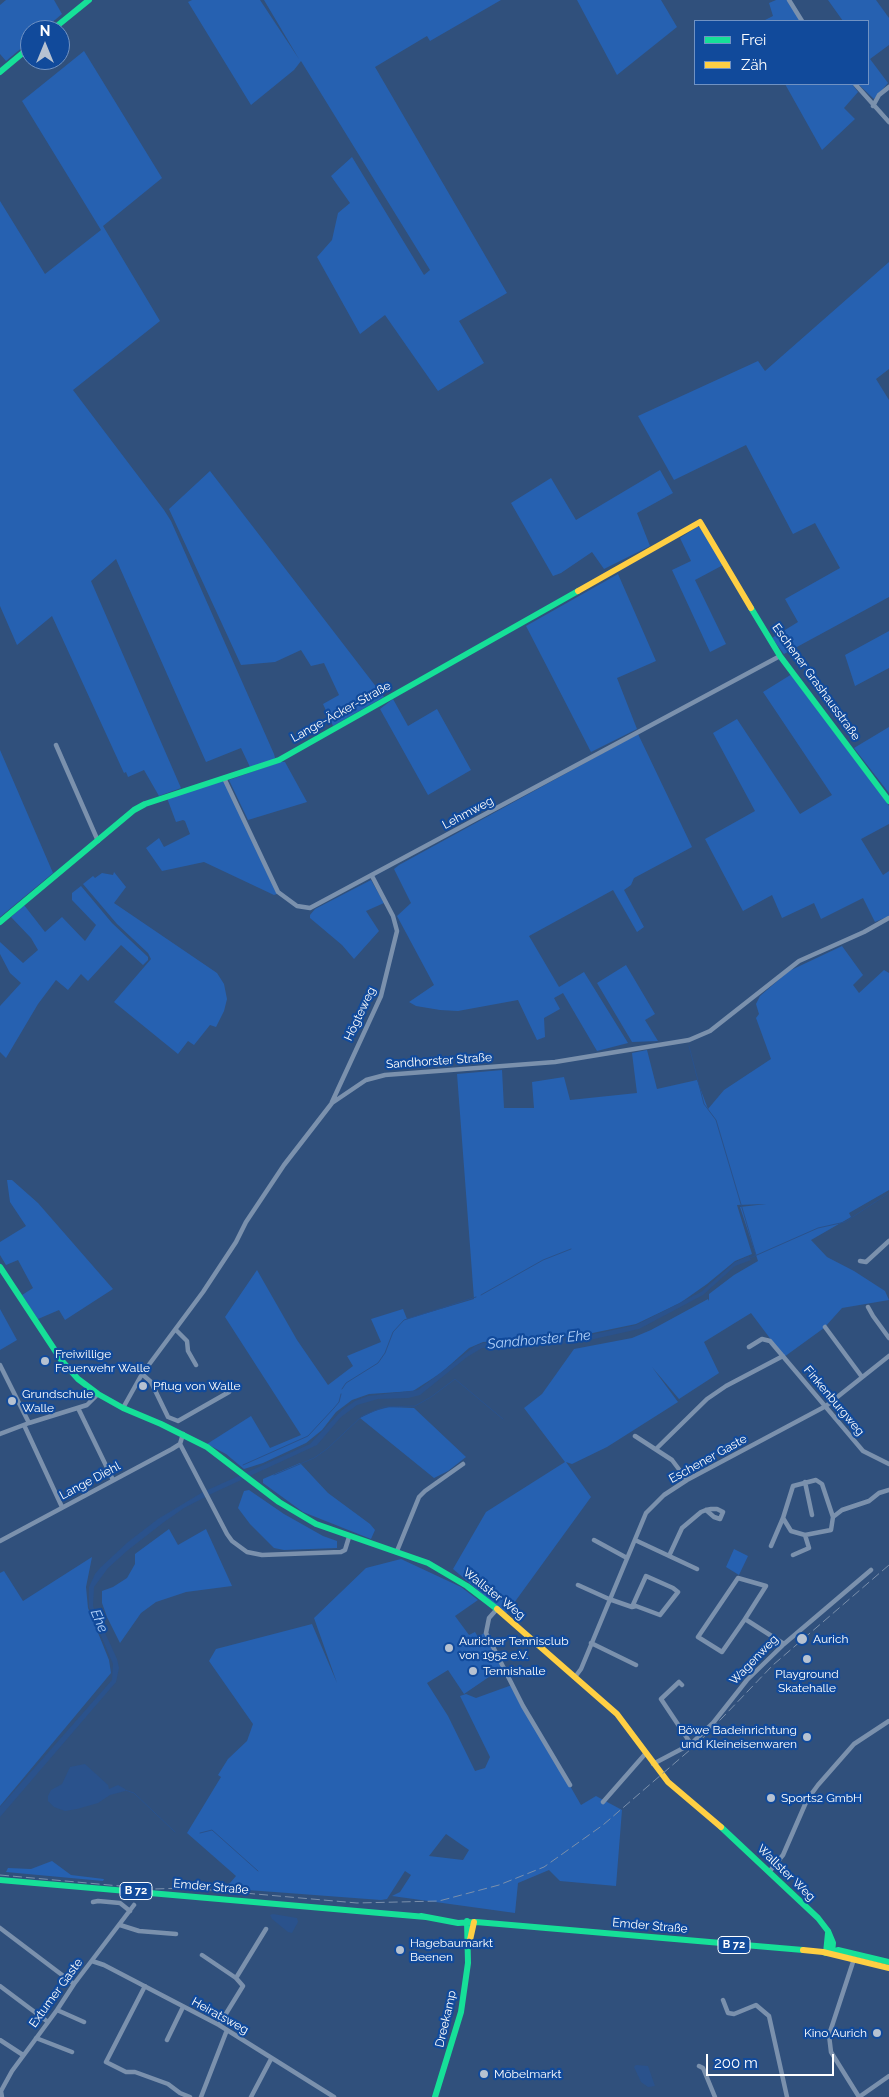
<!DOCTYPE html>
<meta charset="utf-8">
<style>
body{margin:0}
#map{position:relative;width:889px;height:2097px;overflow:hidden;background:#30507c;font-family:Raleway,sans-serif}
canvas{display:block}
.legend{position:absolute;left:694px;top:20px;width:175px;height:65px;box-sizing:border-box;background:#114a9b;border:1px solid #7092c3;margin:0;padding:6px 9px;list-style:none;font-size:15px;color:#fff}
.legend li{display:flex;align-items:center;gap:10px;height:25px}
.legend b{width:25px;border:1px solid #7092c3}
.north{position:absolute;left:20px;top:20px;width:50px;height:50px;box-sizing:border-box;background:#114a9b;border:1px solid #7092c3;border-radius:50%;rotate:0deg;font-size:14px;font-weight:700;line-height:20px;text-align:center;color:#fff}
.north::after{content:'';display:block;margin:auto;width:18px;height:22px;background:#b7c2d1;clip-path:polygon(50% 0,100% 100%,50% 72%,0 100%)}
.scale{position:absolute;left:706px;top:2054px;width:128px;height:22px;box-sizing:border-box;border:2px solid #fff;border-top:0;padding-left:6px;font-size:15px;line-height:18px;white-space:nowrap;color:#fff;-webkit-text-stroke:4px #114a9b;paint-order:stroke}
</style>
<div id="map">
<canvas width="889" height="2097"></canvas>
<ul class="legend">
<li><b style="height:6px;background:#16e098"></b>Frei</li>
<li><b style="height:6px;background:#ffcf43"></b>Zäh</li>
</ul>
<div class="north">N</div>
<div class="scale">200 m</div>
</div>
<script>
const g = document.querySelector('canvas').getContext('2d');
g.lineJoin = 'round';
function fillPath(path, color) { g.fillStyle = color; g.fill(path, 'evenodd'); }
const poly = rows => new Path2D(rows.map(r => 'M' + r).join(''));
function stroke(path, color, width, dash) { g.strokeStyle = color; g.lineWidth = width; g.lineCap = dash ? 'butt' : 'round'; g.setLineDash(dash || []); g.stroke(path); }
function label(font, color, halo, rows, align = 'center') {
  g.font = font + ' Raleway,sans-serif'; g.lineWidth = 4.5; g.setLineDash([]); g.textBaseline = 'middle'; g.strokeStyle = halo; g.fillStyle = color; for (const [text, x, y, turn = 0] of rows) {
    g.save(); g.translate(x, y); g.rotate((+turn || 0) * Math.PI / 180); g.textAlign = isNaN(turn) ? turn : align; if (halo) g.strokeText(text, 0, 0); g.fillText(text, 0, 0); g.restore();
  }
}
const green = poly([
 [6,0,54,0,62,14,43,30,30,30,30,41,6,61,0,54,0,5],
 [192,0,260,0,299,59,264,0,501,0,430,41,427,36,375,67,507,293,459,321,484,363,438,391,385,315,360,334,317,257,332,240,338,213,350,203,331,176,352,157,424,275,430,270,301,61,294,70,251,105,188,2],
 [577,0,661,0,677,27,617,75],
 [776,0,788,0,800,21,763,21,773,16,769,3],
 [828,0,876,0,889,18,889,45,870,59,888,83,874,99,858,84,868,84,868,21,843,21],
 [84,51,162,178,103,226,160,321,73,390,164,510,171,521,274,754,275,758,271,761,250,767,241,748,206,762,116,559,91,581,181,788,159,796,144,770,128,777,126,772,124,773,52,616,17,645,0,606,0,201,45,274,101,230,22,101],
 [785,84,852,84,858,92,844,108,855,119,822,150],
 [889,262,889,369,876,379,889,400,889,597,784,654,772,638,798,622,785,599,840,568,815,523,793,534,746,445,674,480,638,416,758,361,765,371],
 [660,470,673,493,637,513,650,546,604,569,592,552,561,573,553,576,511,503,551,478,576,520],
 [210,471,384,697,333,726,323,704,339,695,324,663,311,666,301,650,275,662,241,665,169,509],
 [697,527,700,527,725,564,695,580,726,644,710,652,672,570,691,561,680,538],
 [618,574,656,661,617,678,637,729,591,752,526,626],
 [889,631,889,668,855,686,845,655],
 [792,674,880,791,889,806,889,824,861,839,883,875,889,871,889,916,875,922,863,898,821,919,814,903,782,918,772,895,743,911,705,839,755,811,713,733,737,719,800,814,832,795,763,692],
 [393,699,408,726,437,709,471,770,428,795,380,709],
 [889,727,889,793,854,748],
 [638,734,692,847,634,878,631,885,624,890,644,927,637,932,613,890,529,936,559,987,584,972,628,1043,597,1051,563,993,554,998,560,1009,544,1018,545,1037,537,1040,518,1000,458,1011,440,1010,416,1006,409,1002,434,985,397,916,411,903,394,869,399,865],
 [0,750,53,873,0,917],
 [280,762,285,762,307,802,248,820,229,780],
 [222,780,225,783,277,894,274,895,204,862,162,871,146,848,159,838,164,847,190,834,185,821,183,820,176,822,167,798],
 [114,872,126,887,114,903,217,973,224,984,227,999,224,1011,216,1027,210,1025,194,1045,188,1041,178,1054,114,1002,151,959,148,953,117,924,83,884,93,876,95,878,102,873,113,875],
 [371,880,384,903,366,911,379,931,354,959,342,945,310,918,310,915,315,909],
 [81,886,112,923,148,957,148,960,143,965,121,945,88,981,81,974,68,990,56,980,38,1004,6,1058,0,1052,0,1006,21,983,10,973,0,954,0,942,23,963,38,950,31,938,11,917,24,905,45,932,62,917,85,941,96,925,72,900,72,893],
 [842,946,863,975,853,985,859,993,884,970,889,973,889,1190,849,1213,851,1217,811,1240,827,1257,854,1271,885,1291,889,1300,842,1308,824,1328,784,1357,751,1313,704,1342,719,1373,679,1399,652,1367,678,1402,607,1447,572,1464,566,1462,591,1497,506,1614,453,1569,486,1512,565,1462,524,1408,542,1394,574,1349,632,1338,651,1330,708,1299,709,1301,709,1294,734,1275,758,1261,740,1207,766,1204,737,1205,752,1254,735,1261,707,1284,680,1303,636,1324,578,1336,483,1342,469,1348,441,1373,413,1391,369,1394,352,1400,336,1412,322,1430,306,1443,263,1463,244,1469,226,1454,207,1444,251,1416,270,1448,301,1435,225,1317,257,1270,297,1340,328,1385,353,1366,347,1356,381,1342,371,1319,403,1309,407,1319,474,1299,457,1074,502,1070,504,1108,534,1108,532,1082,564,1077,570,1100,637,1093,632,1053,647,1050,657,1089,697,1080,708,1109,724,1090,771,1059,756,1018,759,1014,756,1004,760,996,789,971],
 [626,965,655,1014,645,1020,658,1041,632,1042,597,983],
 [7,1180,12,1180,38,1203,113,1289,65,1320,59,1310,38,1319,22,1295,33,1288,18,1260,6,1265,0,1255,0,1242,26,1226,10,1202],
 [0,1309,17,1340,0,1350],
 [389,1407,414,1408,466,1457,448,1471,434,1478,360,1418,374,1411],
 [300,1463,328,1493,370,1524,375,1530,371,1539,303,1512,263,1483,263,1479],
 [249,1490,284,1514,323,1536,337,1541,337,1548,284,1550,274,1548,250,1524,238,1508,244,1491],
 [169,1529,178,1545,206,1529,232,1586,186,1592,156,1602,141,1613,120,1643,107,1617,102,1603,102,1591,113,1587,127,1578,135,1564,135,1554],
 [734,1549,748,1556,739,1575,726,1567],
 [92,1557,86,1587,88,1608,109,1660,111,1673,0,1806,0,1573,4,1571,23,1601],
 [401,1559,461,1587,478,1600,455,1616,469,1635,475,1632,478,1637,484,1633,502,1668,464,1694,448,1670,427,1683,448,1716,475,1771,485,1768,490,1757,460,1696,466,1694,476,1698,512,1685,581,1805,596,1796,622,1810,616,1886,560,1881,549,1870,518,1883,515,1913,392,1896,400,1892,411,1875,405,1871,387,1899,381,1900,221,1888,230,1883,236,1876,187,1833,221,1777,218,1775,228,1759,247,1741,253,1724,209,1661,216,1649,312,1624,337,1683,314,1618,366,1568],
 [446,1834,469,1850,463,1860,429,1856],
 [52,1861,71,1875,104,1879,103,1881,6,1872,8,1868,31,1869]
]);
const water = poly([
 [749,1256,751,1260,735,1266,703,1295,639,1329,576,1343,482,1348,467,1357,420,1395,408,1398,378,1399,357,1405,341,1417,317,1445,213,1493,184,1508,164,1522,128,1550,108,1568,94,1587,93,1606,117,1659,119,1668,116,1682,0,1817,0,1807,112,1680,113,1664,89,1607,89,1587,95,1574,100,1568,128,1542,158,1519,203,1492,310,1444,342,1410,355,1401,368,1396,418,1390,475,1346,483,1343,507,1340,561,1339,581,1337,636,1325,701,1292,735,1262],
 [85,1764,108,1785,109,1789,118,1785,125,1789,125,1791,110,1795,98,1803,77,1809,65,1811,54,1807,48,1801,48,1796,51,1790,62,1784,70,1767],
 [273,1914,297,1918,298,1922,292,1933,288,1932,272,1919,270,1915],
 [636,2065,648,2066,655,2086,648,2087,641,2082,634,2067]
]);
const stream = poly([
 [689,1046,704,1104,716,1120,756,1255],
 [750,1258,818,1228,845,1222,889,1193],
 [481,1295,543,1260,571,1249],
 [342,1389,346,1383,378,1363,385,1353,393,1332,404,1320,476,1297],
 [243,1465,308,1436,334,1408,339,1402,341,1394],
 [274,1475,314,1458,327,1449,362,1416,384,1407,415,1406,431,1397,455,1379,503,1419],
 [125,1790,134,1793,175,1832],
 [200,1833,212,1830,258,1871]
]);
const street = poly([
 [789,0,802,21],
 [855,84,889,122],
 [873,106,879,95,889,87],
 [56,745,98,841],
 [224,778,278,892,297,906,310,908,780,656],
 [332,1102,381,996,397,931,393,916,372,876],
 [860,1261,866,1262,889,1241],
 [868,1307,873,1316,889,1338],
 [825,1327,862,1377],
 [176,1330,187,1341,188,1351,196,1365],
 [749,1347,762,1339,770,1341,863,1451,889,1464],
 [0,1365,29,1423],
 [142,1374,151,1382,168,1417,178,1421,229,1392],
 [78,1408,113,1480],
 [123,1408,142,1374,203,1292,236,1242,246,1222,284,1165,332,1103,366,1080,385,1075,555,1062,689,1040,710,1031,799,961,864,932,889,918],
 [24,1425,62,1507],
 [0,1434,29,1423,87,1405,98,1394],
 [635,1436,672,1460,687,1480],
 [180,1444,227,1534,232,1541,247,1552,262,1555,341,1552,345,1550,349,1537],
 [656,1449,707,1399,726,1386,783,1356],
 [805,1482,812,1515],
 [783,1518,791,1531,805,1535,831,1530,833,1517],
 [594,1540,627,1558],
 [635,1540,697,1569],
 [0,1541,172,1449,180,1444,183,1434],
 [771,1546,783,1518,793,1486,816,1480,822,1484,833,1517,842,1510,869,1501,879,1493,889,1490],
 [397,1551,419,1497,425,1491,463,1464],
 [793,1555,809,1548,805,1535],
 [669,1556,682,1528,701,1512,706,1510,711,1509,717,1509,723,1512,720,1519,714,1517,706,1510],
 [578,1585,609,1599,632,1607,636,1606,660,1615,678,1592,673,1588,646,1576,632,1607],
 [497,1609,489,1618,486,1633,523,1706,570,1785],
 [745,1619,722,1652,698,1637,738,1578,766,1586,745,1619,784,1644],
 [591,1643,636,1665],
 [575,1677,581,1669,646,1513,664,1495,687,1480,826,1406,889,1356],
 [682,1685,679,1682,661,1699,691,1744],
 [653,1764,691,1744,713,1723,747,1680,784,1644,871,1570],
 [603,1802,646,1753],
 [769,1872,783,1855,807,1800,818,1785,854,1744,889,1721],
 [93,1902,98,1901,120,1903,130,1911],
 [120,1925,139,1931,176,1934],
 [0,1928,74,1984],
 [202,1955,236,1978,243,1986,219,2025],
 [854,1959,829,2035,831,2052,859,2097],
 [92,1961,104,1965,219,2025,334,2097],
 [236,1978,266,1929],
 [0,1986,48,2022],
 [145,1986,106,2062,126,2072,135,2072,168,2084,180,2093,190,2097],
 [723,2000,728,2013,734,2014,756,2005,769,2016,787,2097],
 [57,2010,84,2022],
 [36,2038,72,2052],
 [0,2040,23,2055],
 [167,2040,183,2007],
 [699,2066,703,2068,715,2097],
 [2,2097,1,2091,12,2071,57,2010,74,1984,134,1905],
 [201,2097,227,2030],
 [251,2097,271,2059],
 [859,2097,889,2076]
]);
const fast = poly([
 [52,30,89,0],
 [0,72,30,47],
 [751,608,780,656,889,801],
 [0,922,134,810,145,804,279,760,578,591],
 [0,1267,62,1361,78,1379,98,1394,123,1408,161,1424,207,1447,279,1502,316,1524,428,1563,467,1586,497,1609],
 [721,1827,818,1918,828,1931,833,1943,832,1953],
 [0,1880,426,1917],
 [421,1916,458,1923,476,1922,803,1950],
 [826,1953,828,1933],
 [832,1953,838,1950,889,1962],
 [435,2097,461,2012,468,1963,467,1921]
]);
const slow = poly([
 [578,591,700,522,751,608],
 [497,1609,617,1714,668,1782,721,1827],
 [470,1940,474,1922],
 [803,1950,823,1952,889,1968]
]);
const rail = poly([
 [0,1875,153,1889,188,1888,357,1903,439,1901,499,1885,544,1867,603,1825,698,1743,773,1665,889,1565]
]);
const markers = [
 [45,1361,5,"#b7c2d1"],
 [143,1386,5,"#b7c2d1"],
 [12,1401,5,"#b7c2d1"],
 [802,1639,6,"#b7c2d1"],
 [449,1648,5,"#b7c2d1"],
 [807,1659,5,"#b7c2d1"],
 [473,1671,5,"#b7c2d1"],
 [807,1737,5,"#b7c2d1"],
 [771,1798,5,"#b7c2d1"],
 [400,1950,5,"#b7c2d1"],
 [877,2033,5,"#b7c2d1"],
 [484,2074,5,"#b7c2d1"]
];
const shields = [
 [136,1891,32],
 [734,1945,32]
];
const shieldNames = [
 ["B 72",136,1891],
 ["B 72",734,1945]
];
const streetNames = [
 ["Eschener Grashausstraße",816,682,54],
 ["Lange-Äcker-Straße",341,712,-29],
 ["Lehmweg",468,813,-28],
 ["Högteweg",360,1014,-65],
 ["Sandhorster Straße",439,1061,-4],
 ["Finkenburgweg",834,1401,50],
 ["Eschener Gaste",708,1459,-29],
 ["Lange Diehl",90,1481,-28],
 ["Wallster Weg",494,1594,38],
 ["Wagenweg",754,1660,-46],
 ["Wallster Weg",786,1873,44],
 ["Emder Straße",211,1887,5],
 ["Emder Straße",650,1926,5],
 ["Extumer Gaste",56,1993,-54],
 ["Heiratsweg",220,2016,29],
 ["Dreekamp",446,2019,-77]
];
const poiNames = [
 ["Freiwillige",55,1354],
 ["Feuerwehr Walle",55,1368],
 ["Pflug von Walle",153,1386],
 ["Grundschule",22,1394],
 ["Walle",22,1408],
 ["Aurich",813,1639],
 ["Auricher Tennisclub",459,1641],
 ["von 1952 e.V.",459,1655],
 ["Tennishalle",483,1671],
 ["Playground",807,1674,"center"],
 ["Skatehalle",807,1688,"center"],
 ["Böwe Badeinrichtung",797,1730,"right"],
 ["und Kleineisenwaren",797,1744,"right"],
 ["Sports2 GmbH",781,1798],
 ["Hagebaumarkt",410,1943],
 ["Beenen",410,1957],
 ["Kino Aurich",867,2033,"right"],
 ["Möbelmarkt",494,2074]
];
const waterNames = [
 ["Sandhorster Ehe",539,1340,-5],
 ["Ehe",99,1621,67]
];
fillPath(green, '#2661b1');
fillPath(water, '#2a528c');
stroke(stream, '#2a528c', 1);
stroke(street, '#7b91ad', 4.5);
stroke(fast, '#16e098', 6);
stroke(slow, '#ffcf43', 6);
stroke(rail, '#7b90ac', 1, [9, 4]);
for (const [x, y, r, color] of markers) { const dot = new Path2D(); dot.arc(x, y, r, 0, 2 * Math.PI); g.fillStyle = color; g.fill(dot); stroke(dot, '#114a9b', 2); }
for (const [x, y, w] of shields) { const box = new Path2D(); box.roundRect(x - w / 2, y - 8.5, w, 17, 4); g.fillStyle = '#114a9b'; g.fill(box); stroke(box, '#fff', 1); }
label('bold 11px', '#fff', null, shieldNames);
label('12px', '#fff', '#114a9b', streetNames);
label('12px', '#fff', '#114a9b', poiNames, 'left');
label('italic 14px', '#b1d1fa', '#114a9b', waterNames);
</script>
